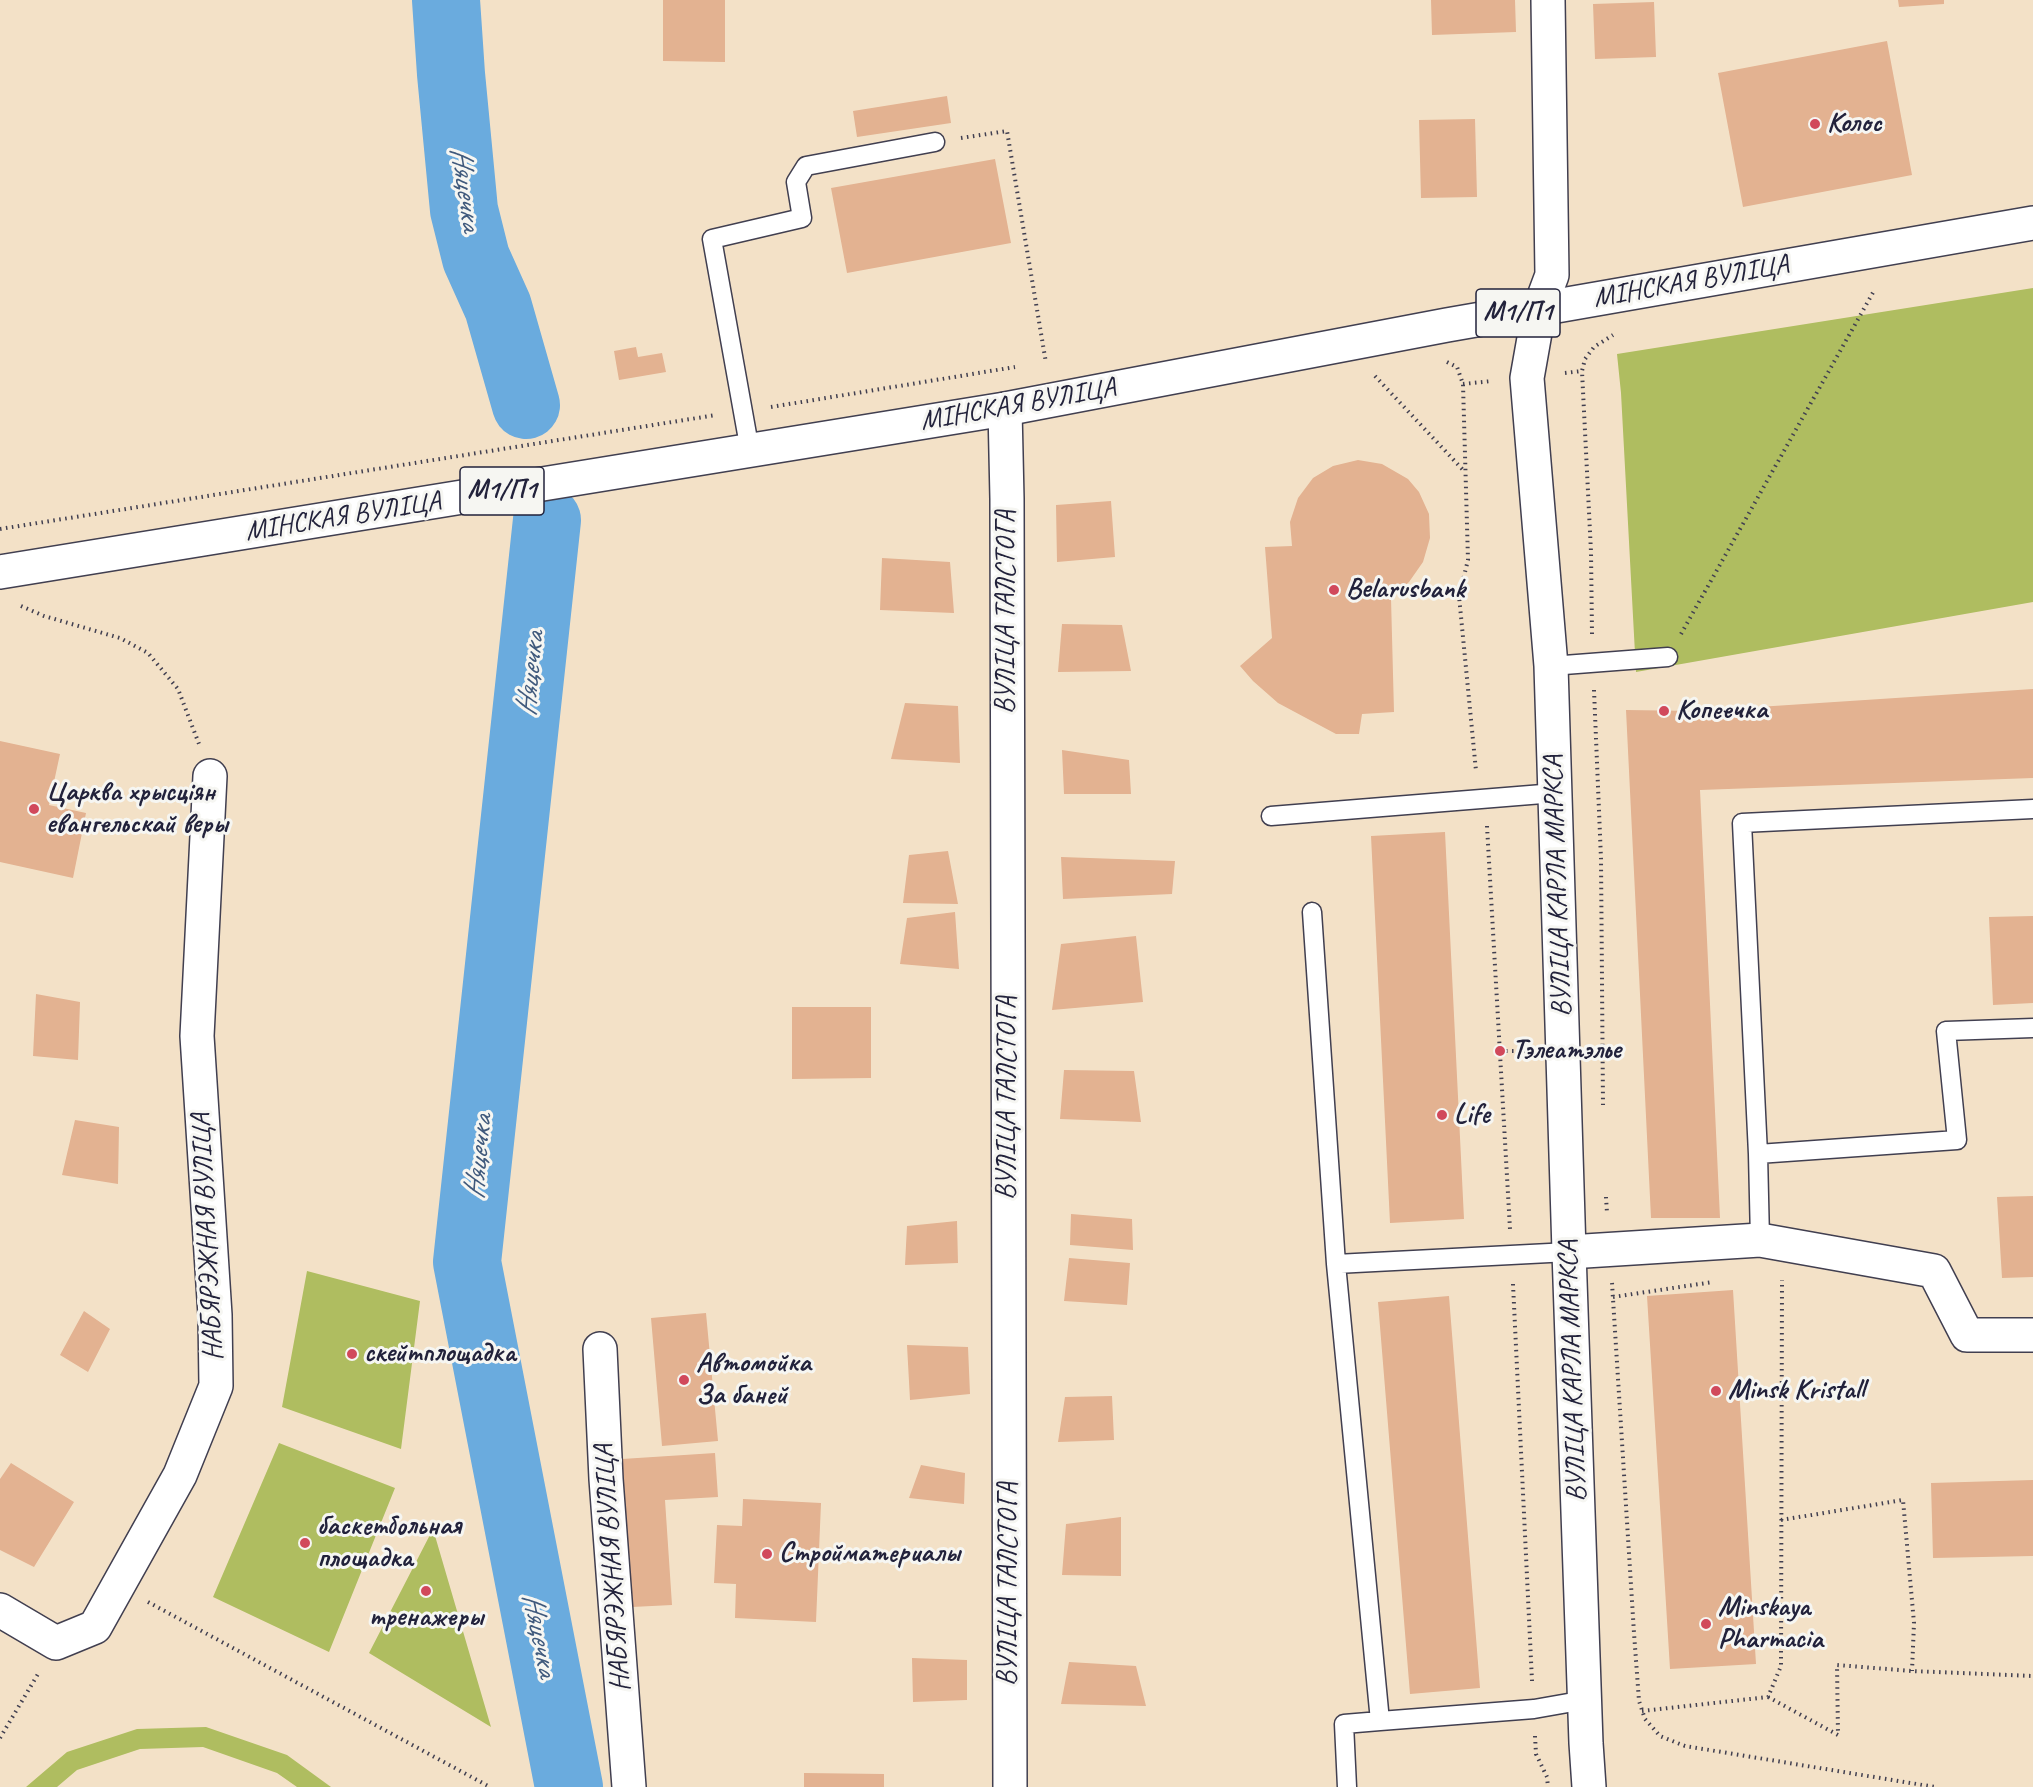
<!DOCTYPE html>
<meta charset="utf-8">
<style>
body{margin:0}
canvas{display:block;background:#f3e1c7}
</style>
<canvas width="2033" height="1787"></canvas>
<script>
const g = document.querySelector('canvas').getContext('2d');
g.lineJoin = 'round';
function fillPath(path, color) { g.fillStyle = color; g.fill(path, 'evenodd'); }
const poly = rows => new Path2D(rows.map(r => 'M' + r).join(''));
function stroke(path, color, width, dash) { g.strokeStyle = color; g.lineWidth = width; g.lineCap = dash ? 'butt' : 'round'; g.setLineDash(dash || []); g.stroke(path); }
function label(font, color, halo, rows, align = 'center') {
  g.font = font + ' Caveat,sans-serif'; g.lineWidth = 6; g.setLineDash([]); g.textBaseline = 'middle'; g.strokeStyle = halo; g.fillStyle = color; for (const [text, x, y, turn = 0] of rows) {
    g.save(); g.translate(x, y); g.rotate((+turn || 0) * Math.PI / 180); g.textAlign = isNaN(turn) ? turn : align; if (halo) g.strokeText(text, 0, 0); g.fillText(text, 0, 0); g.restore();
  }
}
const green = poly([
 [2033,288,2033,602,1636,672,1621,393,1617,354],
 [307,1271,420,1301,401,1449,282,1407],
 [279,1443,395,1488,329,1652,213,1597],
 [433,1529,491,1727,369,1653],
 [206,1727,287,1755,331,1787,297,1787,277,1773,203,1747,140,1749,77,1770,57,1787,26,1787,67,1752,137,1729]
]);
const river = poly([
 [446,0,451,74,464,210,476,258,498,307,526,405],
 [547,520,467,1262,569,1787]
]);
const building = poly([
 [663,0,725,0,725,62,663,61],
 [1431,0,1515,0,1516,32,1432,35],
 [1898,0,1944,0,1944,4,1899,7],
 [1654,2,1656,57,1595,59,1593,4],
 [1887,41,1912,175,1743,207,1718,73],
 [947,96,951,123,857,137,853,111],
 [1475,119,1477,197,1421,198,1419,120],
 [995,159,1011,243,847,273,831,188],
 [636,347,638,357,662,353,666,372,619,380,614,351],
 [1358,460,1382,464,1408,479,1419,492,1429,514,1430,538,1423,562,1409,582,1391,598,1394,712,1362,714,1359,734,1336,734,1278,703,1253,681,1240,666,1272,638,1265,547,1292,546,1290,522,1298,498,1313,478,1333,466],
 [1111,501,1115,557,1057,562,1056,505],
 [882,558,950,562,954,613,880,610],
 [1062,624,1122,625,1131,671,1058,672],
 [2033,689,2033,778,1700,790,1720,1218,1651,1218,1626,710,1697,711],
 [905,703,958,706,960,763,891,759],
 [0,741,60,754,49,805,86,813,73,878,0,862],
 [1062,750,1129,760,1131,794,1064,794],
 [1445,832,1464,1219,1390,1223,1371,836],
 [948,851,958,904,903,903,909,855],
 [1061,857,1175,861,1172,894,1063,899],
 [955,912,959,969,900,964,907,918],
 [2033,916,2033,1003,1993,1005,1989,917],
 [1136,936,1143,1002,1052,1010,1061,944],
 [36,994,80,1002,78,1060,33,1056],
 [792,1007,871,1007,871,1078,792,1079],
 [1064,1070,1134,1071,1141,1122,1060,1119],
 [75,1120,119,1127,118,1184,62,1175],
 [2033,1196,2033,1277,2002,1278,1997,1197],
 [1071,1214,1132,1219,1133,1250,1070,1245],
 [957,1221,958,1263,905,1265,907,1226],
 [1069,1258,1130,1263,1127,1305,1064,1301],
 [1733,1290,1756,1664,1670,1669,1647,1296],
 [1449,1296,1480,1688,1410,1694,1378,1302],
 [84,1311,110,1329,88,1372,60,1355],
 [706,1313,718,1441,662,1446,651,1318],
 [907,1345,968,1347,970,1394,910,1400],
 [1112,1396,1114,1440,1058,1442,1065,1397],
 [715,1453,718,1497,665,1500,672,1605,632,1607,622,1459],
 [11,1463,74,1502,34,1567,0,1550,0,1479],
 [921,1465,965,1473,964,1504,909,1498],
 [2033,1480,2033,1556,1933,1558,1931,1483],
 [743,1499,821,1503,816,1622,735,1618,736,1584,714,1583,717,1525,742,1526],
 [1121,1517,1121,1576,1062,1575,1066,1524],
 [912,1658,967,1660,967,1700,913,1702],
 [1069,1662,1136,1666,1146,1706,1061,1704],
 [804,1773,884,1774,884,1787,804,1787]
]);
const path = poly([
 [961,138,1007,131,1046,363],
 [1447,362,1457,367,1463,384,1468,560,1459,596,1476,771],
 [1565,373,1582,371],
 [1375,376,1465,472],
 [1463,384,1492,381],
 [771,407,1015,367],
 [0,529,716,415],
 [21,606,44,616,120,638,148,653,178,689,199,744],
 [1592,634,1591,552,1582,371,1585,359,1594,347,1613,335],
 [1681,634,1875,289],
 [1594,690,1601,859,1603,1105],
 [1487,826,1510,1229],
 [1500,1051,1527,1051],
 [1606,1197,1607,1213],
 [1612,1283,1634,1633,1639,1701,1645,1719,1660,1736,1685,1746,1935,1787],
 [1513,1284,1532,1681],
 [1613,1297,1713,1282],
 [1781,1520,1903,1500,1914,1623,1912,1671],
 [148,1602,490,1787],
 [1768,1697,1838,1735,1837,1665,1912,1671,2033,1676],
 [1642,1711,1768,1697,1781,1666,1782,1280],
 [1535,1736,1536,1754,1547,1777,1548,1787],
 [0,1738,38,1674]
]);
const lane = poly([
 [750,451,712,239,802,218,796,182,806,166,935,142],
 [1551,666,1668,657],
 [1271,816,1555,793],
 [1312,912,1336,1264],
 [1758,1154,1957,1140,1946,1031,2033,1028],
 [1760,1240,1758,1154,1742,823,2033,809],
 [1569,1252,1336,1264,1380,1721,1534,1709,1585,1700],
 [1347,1787,1344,1724,1380,1721]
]);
const street = poly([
 [1539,310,1552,275,1548,0],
 [1005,409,1007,499,1010,1787],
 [1569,1252,1760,1240,1934,1271,1967,1335,2033,1335],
 [600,1349,606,1479,629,1787],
 [0,1610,56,1643,95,1627,180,1475,216,1386,215,1315,197,1036,210,776]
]);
const secondary = poly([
 [1539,310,1527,378,1551,666,1569,1252,1586,1743,1589,1787]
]);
const primary = poly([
 [0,572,1005,409,1447,325,2033,223]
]);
const markers = [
 [1815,124,6,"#d1495b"],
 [1334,590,6,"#d1495b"],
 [1664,711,6,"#d1495b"],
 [34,809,6,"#d1495b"],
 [1500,1051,6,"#d1495b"],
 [1442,1115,6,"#d1495b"],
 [352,1354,6,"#d1495b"],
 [684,1380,6,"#d1495b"],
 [1716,1391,6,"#d1495b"],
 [305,1543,6,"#d1495b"],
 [767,1554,6,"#d1495b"],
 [426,1591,6,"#d1495b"],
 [1706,1624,6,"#d1495b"]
];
const shields = [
 [1518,313,84],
 [502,491,84]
];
const shieldNames = [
 ["М1/П1",1518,313],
 ["М1/П1",502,491]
];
const poiNames = [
 ["Колос",1827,124],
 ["Belarusbank",1346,590],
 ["Копеечка",1676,711],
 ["Царква хрысціян",46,793],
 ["евангельскай веры",46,825],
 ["Тэлеатэлье",1512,1051],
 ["Life",1454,1115],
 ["скейтплощадка",364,1354],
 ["Автомойка",696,1364],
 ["За баней",696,1396],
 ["Minsk Kristall",1728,1391],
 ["баскетбольная",317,1527],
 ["площадка",317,1559],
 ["Стройматериалы",779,1554],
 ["Minskaya",1718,1608],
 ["Pharmacia",1718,1640],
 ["тренажеры",426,1618,"center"]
];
const streetNames = [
 ["МІНСКАЯ ВУЛІЦА",1691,282,-10],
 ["МІНСКАЯ ВУЛІЦА",1018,405,-10],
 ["МІНСКАЯ ВУЛІЦА",343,517,-9],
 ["ВУЛІЦА ТАЛСТОГА",1007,612,-90],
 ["ВУЛІЦА КАРЛА МАРКСА",1558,886,-92],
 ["ВУЛІЦА ТАЛСТОГА",1008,1098,-90],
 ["НАБЯРЭЖНАЯ ВУЛІЦА",208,1237,-93],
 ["ВУЛІЦА КАРЛА МАРКСА",1573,1371,-92],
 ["НАБЯРЭЖНАЯ ВУЛІЦА",613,1568,-94],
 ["ВУЛІЦА ТАЛСТОГА",1009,1584,-90]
];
const waterNames = [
 ["Няцечка",465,189,82],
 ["Няцечка",531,674,-84],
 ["Няцечка",479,1157,-84],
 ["Няцечка",539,1635,79]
];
fillPath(green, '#afbd60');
stroke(river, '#6aabde', 68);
fillPath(building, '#e3b291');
stroke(lane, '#413f50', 21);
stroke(street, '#413f50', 36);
stroke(secondary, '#413f50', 36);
stroke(primary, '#413f50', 36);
stroke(path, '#413f50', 4, [1.5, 4.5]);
stroke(lane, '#fff', 18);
stroke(street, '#fff', 33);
stroke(secondary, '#fff', 33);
stroke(primary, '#fff', 33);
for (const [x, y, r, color] of markers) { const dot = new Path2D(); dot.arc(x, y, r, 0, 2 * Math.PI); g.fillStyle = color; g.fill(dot); stroke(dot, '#f6f6f2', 2); }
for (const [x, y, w] of shields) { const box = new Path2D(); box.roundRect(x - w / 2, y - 24, w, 48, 4.5); g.fillStyle = '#f6f6f2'; g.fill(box); stroke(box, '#22223b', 1.5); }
label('bold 27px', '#22223b', null, shieldNames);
label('bold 28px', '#22223b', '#f6f6f2', poiNames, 'left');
label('28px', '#22223b', '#f6f6f2', streetNames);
label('italic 30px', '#3f597c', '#f6f6f2', waterNames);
</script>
